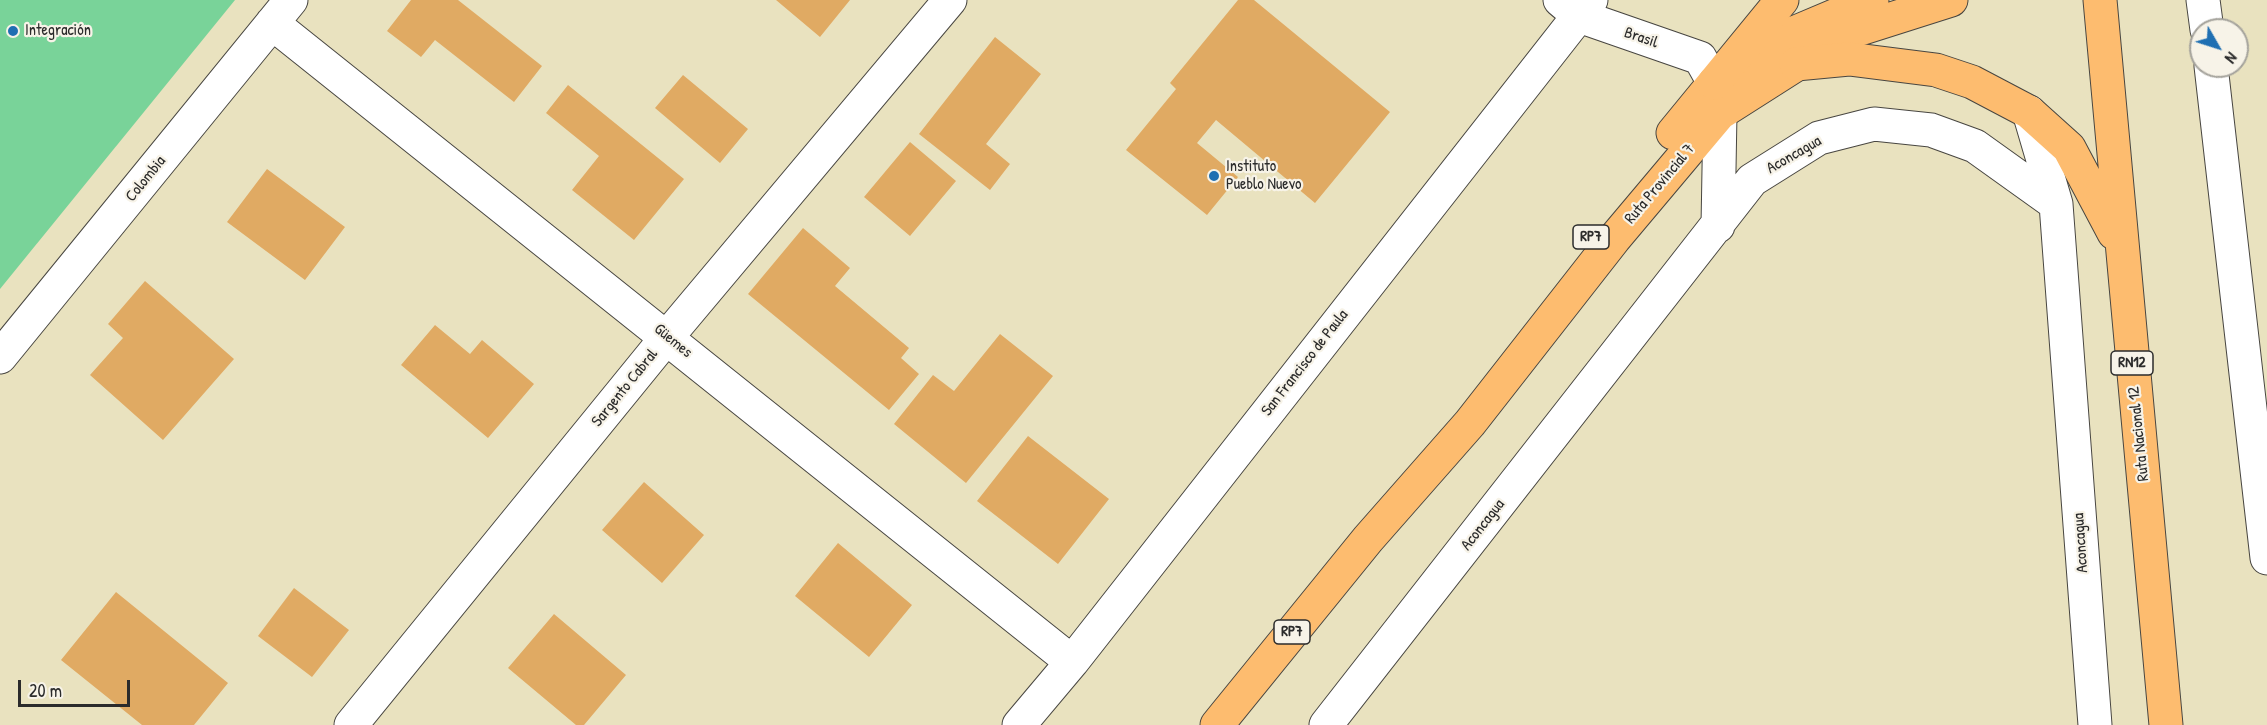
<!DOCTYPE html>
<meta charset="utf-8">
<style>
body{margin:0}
#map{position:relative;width:2267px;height:725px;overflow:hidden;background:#e9e2bf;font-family:"Patrick Hand",sans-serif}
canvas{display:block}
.north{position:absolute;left:2189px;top:18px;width:60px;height:60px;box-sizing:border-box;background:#f7f3e8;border:2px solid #a5a39c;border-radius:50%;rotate:129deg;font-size:16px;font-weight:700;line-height:24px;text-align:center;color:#2b2b2b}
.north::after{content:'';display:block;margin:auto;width:21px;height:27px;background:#1f6fb2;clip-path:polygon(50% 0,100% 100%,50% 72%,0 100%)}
.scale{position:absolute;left:18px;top:680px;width:112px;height:27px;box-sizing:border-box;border:3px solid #2b2b2b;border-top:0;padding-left:8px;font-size:18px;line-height:21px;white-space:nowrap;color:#2b2b2b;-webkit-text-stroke:4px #f7f3e8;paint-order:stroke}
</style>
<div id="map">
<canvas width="2267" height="725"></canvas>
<div class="north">N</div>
<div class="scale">20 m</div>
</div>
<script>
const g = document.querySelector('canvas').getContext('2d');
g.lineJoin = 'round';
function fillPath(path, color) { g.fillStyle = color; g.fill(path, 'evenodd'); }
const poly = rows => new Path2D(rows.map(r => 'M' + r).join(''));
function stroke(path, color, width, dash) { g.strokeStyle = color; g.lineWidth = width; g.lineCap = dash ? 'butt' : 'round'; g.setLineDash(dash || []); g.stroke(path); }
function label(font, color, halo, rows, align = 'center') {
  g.font = font + ' "Patrick Hand",sans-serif'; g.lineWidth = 4.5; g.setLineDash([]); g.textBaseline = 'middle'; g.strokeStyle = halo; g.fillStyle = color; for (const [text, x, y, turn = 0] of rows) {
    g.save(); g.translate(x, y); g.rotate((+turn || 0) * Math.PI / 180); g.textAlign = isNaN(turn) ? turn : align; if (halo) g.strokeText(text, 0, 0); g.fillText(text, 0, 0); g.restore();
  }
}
const green = poly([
 [0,0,235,0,0,289]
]);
const building = poly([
 [411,0,458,0,542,66,514,102,435,40,421,57,387,31],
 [776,0,850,0,820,37],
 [1238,0,1254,0,1390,112,1315,203,1216,120,1197,143,1238,177,1207,215,1126,150,1176,89,1170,83],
 [995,37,1041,74,986,144,1010,164,990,190,919,134],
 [683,75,748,129,720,163,655,108],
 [568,85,684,179,634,240,572,190,599,156,546,113],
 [910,142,956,181,910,236,864,197],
 [267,169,345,227,305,280,227,222],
 [803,228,850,268,835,286,909,348,901,358,919,374,889,410,748,294],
 [145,281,234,359,163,440,90,375,123,338,108,324],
 [435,325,470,354,482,340,534,384,488,438,401,365],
 [1000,334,1053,376,966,483,894,424,933,375,954,391],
 [1028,436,1109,499,1058,564,977,501],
 [644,482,704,535,662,583,602,530],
 [838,543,912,605,869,657,795,596],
 [294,588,349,630,312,677,258,636],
 [116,592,228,683,194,725,142,725,61,660],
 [554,614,626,675,584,725,576,725,508,668]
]);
const street = poly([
 [1560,0,1579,16,1700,58,1714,83,1720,113,1718,226],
 [2203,0,2207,30],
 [272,23,1072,662],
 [2211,66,2267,558],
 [2029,112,2056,204,2095,725],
 [0,357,291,0],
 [351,725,667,337,950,0],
 [1019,725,1072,662,1591,0],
 [1326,725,1752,180,1819,138,1874,124,1931,130,1975,146,2056,204]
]);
const primary = poly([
 [1673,133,1714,83,1789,35,1872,0],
 [1217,725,1368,539,1470,423,1614,239,1720,113,1844,34,1951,0]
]);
const highway = poly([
 [2100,0,2166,725],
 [1796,64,1849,59,1936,70,1972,82,2029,112,2069,148,2114,233],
 [1714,83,1782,0]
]);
const markers = [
 [13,31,6,"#1f6fb2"],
 [1214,176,6,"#1f6fb2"]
];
const shields = [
 [1591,237,36],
 [2132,363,42],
 [1292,632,36]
];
const shieldNames = [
 ["RP7",1591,237],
 ["RN12",2132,363],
 ["RP7",1292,632]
];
const poiNames = [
 ["Integración",25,31],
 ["Instituto",1226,167],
 ["Pueblo Nuevo",1226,185]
];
const streetNames = [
 ["Brasil",1641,38,19],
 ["Aconcagua",1794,155,-30],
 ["Colombia",146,179,-51],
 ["Ruta Provincial 7",1660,184,-50],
 ["Güemes",673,341,39],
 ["San Francisco de Paula",1305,363,-52],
 ["Sargento Cabral",625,388,-51],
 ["Ruta Nacional 12",2139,434,-96],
 ["Aconcagua",1483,525,-52],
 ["Aconcagua",2081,543,-94]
];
fillPath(green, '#79d399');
fillPath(building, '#e0aa63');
stroke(street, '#484641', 35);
stroke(primary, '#484641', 35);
stroke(highway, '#484641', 35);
stroke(street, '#fff', 33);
stroke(primary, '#fdbc6f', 33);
stroke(highway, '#fdbc6f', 33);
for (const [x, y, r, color] of markers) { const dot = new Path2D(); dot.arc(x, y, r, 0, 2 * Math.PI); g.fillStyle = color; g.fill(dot); stroke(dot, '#f7f3e8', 2); }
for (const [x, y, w] of shields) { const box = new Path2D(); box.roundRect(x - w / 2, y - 12, w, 24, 4.5); g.fillStyle = '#f7f3e8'; g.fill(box); stroke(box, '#2b2b2b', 1.5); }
label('bold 15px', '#2b2b2b', null, shieldNames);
label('16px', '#2b2b2b', '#f7f3e8', poiNames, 'left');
label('16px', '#2b2b2b', '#f7f3e8', streetNames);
</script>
